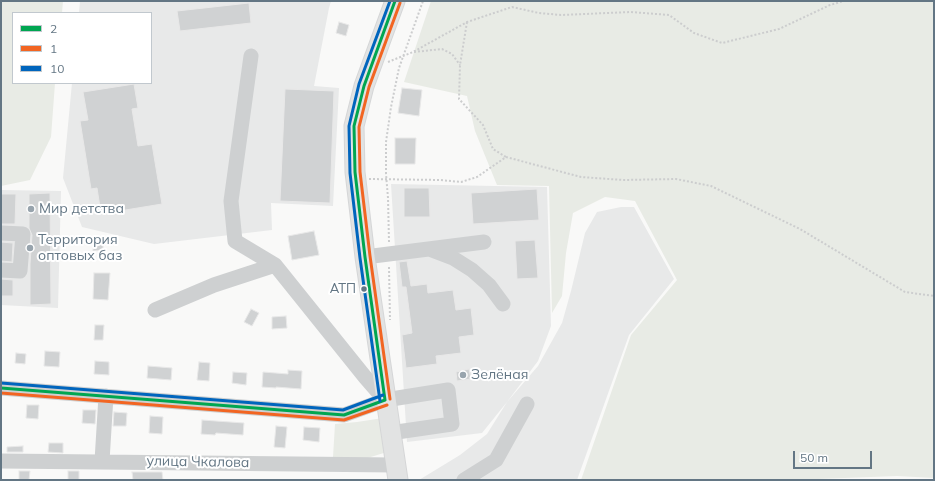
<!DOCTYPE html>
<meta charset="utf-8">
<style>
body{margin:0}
#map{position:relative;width:935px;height:481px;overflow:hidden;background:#f9f9f8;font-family:Mulish,sans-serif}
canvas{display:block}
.frame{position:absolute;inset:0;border:2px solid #637684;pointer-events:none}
.legend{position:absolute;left:12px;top:12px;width:140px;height:72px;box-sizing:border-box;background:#fff;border:1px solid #c1c8ce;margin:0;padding:5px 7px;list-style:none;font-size:12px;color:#637684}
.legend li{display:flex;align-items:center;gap:8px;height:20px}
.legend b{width:20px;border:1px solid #c1c8ce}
.scale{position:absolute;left:793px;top:451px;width:79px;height:18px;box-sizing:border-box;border:2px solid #637684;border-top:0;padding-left:5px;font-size:12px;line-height:14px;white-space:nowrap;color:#637684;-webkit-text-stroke:3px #fff;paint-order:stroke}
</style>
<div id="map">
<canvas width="935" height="481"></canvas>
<div class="frame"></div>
<ul class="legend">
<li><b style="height:5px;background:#00a651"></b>2</li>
<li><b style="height:5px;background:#f26522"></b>1</li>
<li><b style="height:5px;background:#0065bd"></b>10</li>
</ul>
<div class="scale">50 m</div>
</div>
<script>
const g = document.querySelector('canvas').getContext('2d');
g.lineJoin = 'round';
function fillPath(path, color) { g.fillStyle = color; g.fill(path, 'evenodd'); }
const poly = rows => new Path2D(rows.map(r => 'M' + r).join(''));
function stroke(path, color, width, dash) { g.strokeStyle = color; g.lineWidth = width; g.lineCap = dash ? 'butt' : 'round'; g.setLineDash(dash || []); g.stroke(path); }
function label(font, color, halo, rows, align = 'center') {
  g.font = font + ' Mulish,sans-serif'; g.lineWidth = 4; g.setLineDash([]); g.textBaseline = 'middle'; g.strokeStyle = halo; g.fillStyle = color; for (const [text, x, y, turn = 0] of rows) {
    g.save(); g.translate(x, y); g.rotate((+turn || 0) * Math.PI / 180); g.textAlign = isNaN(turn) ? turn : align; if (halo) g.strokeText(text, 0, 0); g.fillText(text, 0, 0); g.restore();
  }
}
const built = poly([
 [80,1,331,1,329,8,314,86,339,88,333,206,271,203,272,230,154,244,82,227,63,178,72,83,151,83,151,13,79,13],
 [391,184,547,187,551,326,538,361,507,402,538,366,562,323,571,291,585,233,597,212,621,207,634,207,674,279,629,335,577,480,419,480,460,455,487,434,507,402,482,433,407,442],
 [1,190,61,191,58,308,1,305]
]);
const green = poly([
 [1,1,63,1,62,13,13,13,13,83,55,83,51,137,30,180,1,186],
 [431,1,934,1,934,478,897,476,792,480,581,480,631,335,677,280,635,201,605,197,573,213,566,253,562,296,552,313,549,186,497,185,475,131,467,96,404,82],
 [383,418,387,452,361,460,333,457,335,424,357,422]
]);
const building = poly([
 [249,3,251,23,180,31,177,11,249,3],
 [339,22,349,25,346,36,336,33,339,22],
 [134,84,138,108,132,109,138,146,152,144,162,204,101,214,97,188,91,189,80,121,88,120,83,92,134,84],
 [402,88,422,90,419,116,398,113,402,88],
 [285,89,334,91,330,203,280,201,285,89],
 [395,138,416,138,415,164,395,164,395,138],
 [404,188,429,188,430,217,404,217,404,188],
 [537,189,539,220,473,224,471,193,537,189],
 [50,193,51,304,30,305,30,264,32,235,29,228,29,194,50,193],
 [1,194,16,194,15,224,1,224,1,194],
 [314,231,319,255,292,260,288,236,314,231],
 [535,240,538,278,517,279,515,241,535,240],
 [1,242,13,243,12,262,1,261,1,242],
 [93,242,103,242,103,250,93,251,93,242],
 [407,261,411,286,427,284,428,293,453,290,456,310,471,308,474,335,459,337,461,353,436,356,437,364,406,368,402,335,412,333,406,287,402,287,399,262,407,261],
 [94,273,110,273,108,300,93,299,94,273],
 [1,279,13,280,13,296,1,296,1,279],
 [251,309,259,313,252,326,244,322,251,309],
 [286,316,287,328,272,329,272,317,286,316],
 [95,325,104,325,103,340,94,340,95,325],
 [45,351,60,352,59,367,44,366,45,351],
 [16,353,26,354,25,364,15,363,16,353],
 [95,361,109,362,109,375,94,374,95,361],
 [199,362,210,363,209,381,197,380,199,362],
 [148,366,172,368,171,380,147,378,148,366],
 [469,369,471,379,457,381,456,372,469,369],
 [288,370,302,371,301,389,276,387,276,388,262,387,263,372,288,374,288,370],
 [233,372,247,373,246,385,232,383,233,372],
 [27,405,39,405,38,419,26,418,27,405],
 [83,410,96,410,95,424,82,423,83,410],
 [114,412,127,413,126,426,113,426,114,412],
 [150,416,163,417,162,434,149,433,150,416],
 [202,420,244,423,243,435,216,433,215,435,201,434,202,420],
 [276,426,287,427,285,448,274,447,276,426],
 [304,427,320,428,319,442,303,440,304,427],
 [49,443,63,443,63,453,48,452,49,443],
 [23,446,23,452,7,452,7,447,23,446],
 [19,471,30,471,29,480,19,480,19,471],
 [68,471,79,471,79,480,68,480,68,471],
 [132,472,162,472,163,480,133,480,132,472]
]);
const path = poly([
 [467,22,460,65,459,99,483,125,493,149,506,157],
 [414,52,442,49,452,54,460,65],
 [388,62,413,52,467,22,512,7,539,13,561,15,631,12,669,15,694,33,722,43,779,29,830,5,844,1],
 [369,179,440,180,461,182,477,177,506,157,581,177,623,180,676,179,711,186,800,229,905,292,934,296],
 [389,242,388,198,386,174,386,142,391,107,399,68,423,1],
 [389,267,390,320]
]);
const minor = poly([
 [251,56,231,201,235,241,275,265,365,377,385,400],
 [1,233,23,234,20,271,1,270],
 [432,250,453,258,472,270,489,285,503,304],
 [365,257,484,242],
 [155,310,214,285,275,265],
 [1,388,344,415,385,400,448,390,452,424,390,433],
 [1,461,395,465],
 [102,461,106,396],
 [464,480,496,460,527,404]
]);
const major = poly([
 [395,1,364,86,354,126,355,172,365,257,398,480]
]);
const bus1 = poly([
 [1,388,344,415,385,400],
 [385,400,365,257,355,172,354,126,364,86,395,1]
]);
const bus2 = poly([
 [1,393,344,420,387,405],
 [390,399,370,256,360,172,359,127,369,87,400,3]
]);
const bus3 = poly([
 [1,383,343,410,383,395],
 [380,401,360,258,350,173,349,126,359,84,390,1]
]);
const markers = [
 [31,209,4,"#98a4ad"],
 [30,248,4,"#98a4ad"],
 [364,289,3.5,"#637684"],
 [463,375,4,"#98a4ad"]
];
const busNames = [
 ["АТП",356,289]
];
const poiNames = [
 ["Мир детства",39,209],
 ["Территория",38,240],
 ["оптовых баз",38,256],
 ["Зелёная",471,375]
];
const streetNames = [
 ["улица Чкалова",198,462,1]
];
fillPath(built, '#e8e9e9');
fillPath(green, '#e8ebe5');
fillPath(building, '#d0d2d3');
stroke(building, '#e8e8e8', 1);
stroke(major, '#d5d6d7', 21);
stroke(path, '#cccdce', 2, [2, 2]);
stroke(minor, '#ced0d1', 15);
stroke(major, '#e2e3e3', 19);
stroke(bus1, '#00a651', 3);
stroke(bus2, '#f26522', 3);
stroke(bus3, '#0065bd', 3);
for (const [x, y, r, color] of markers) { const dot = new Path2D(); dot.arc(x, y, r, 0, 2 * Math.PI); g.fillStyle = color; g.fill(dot); stroke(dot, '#fff', 1.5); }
label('13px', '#637684', '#fff', busNames, 'right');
label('14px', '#637684', '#fff', poiNames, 'left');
label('14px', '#637684', '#fff', streetNames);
</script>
